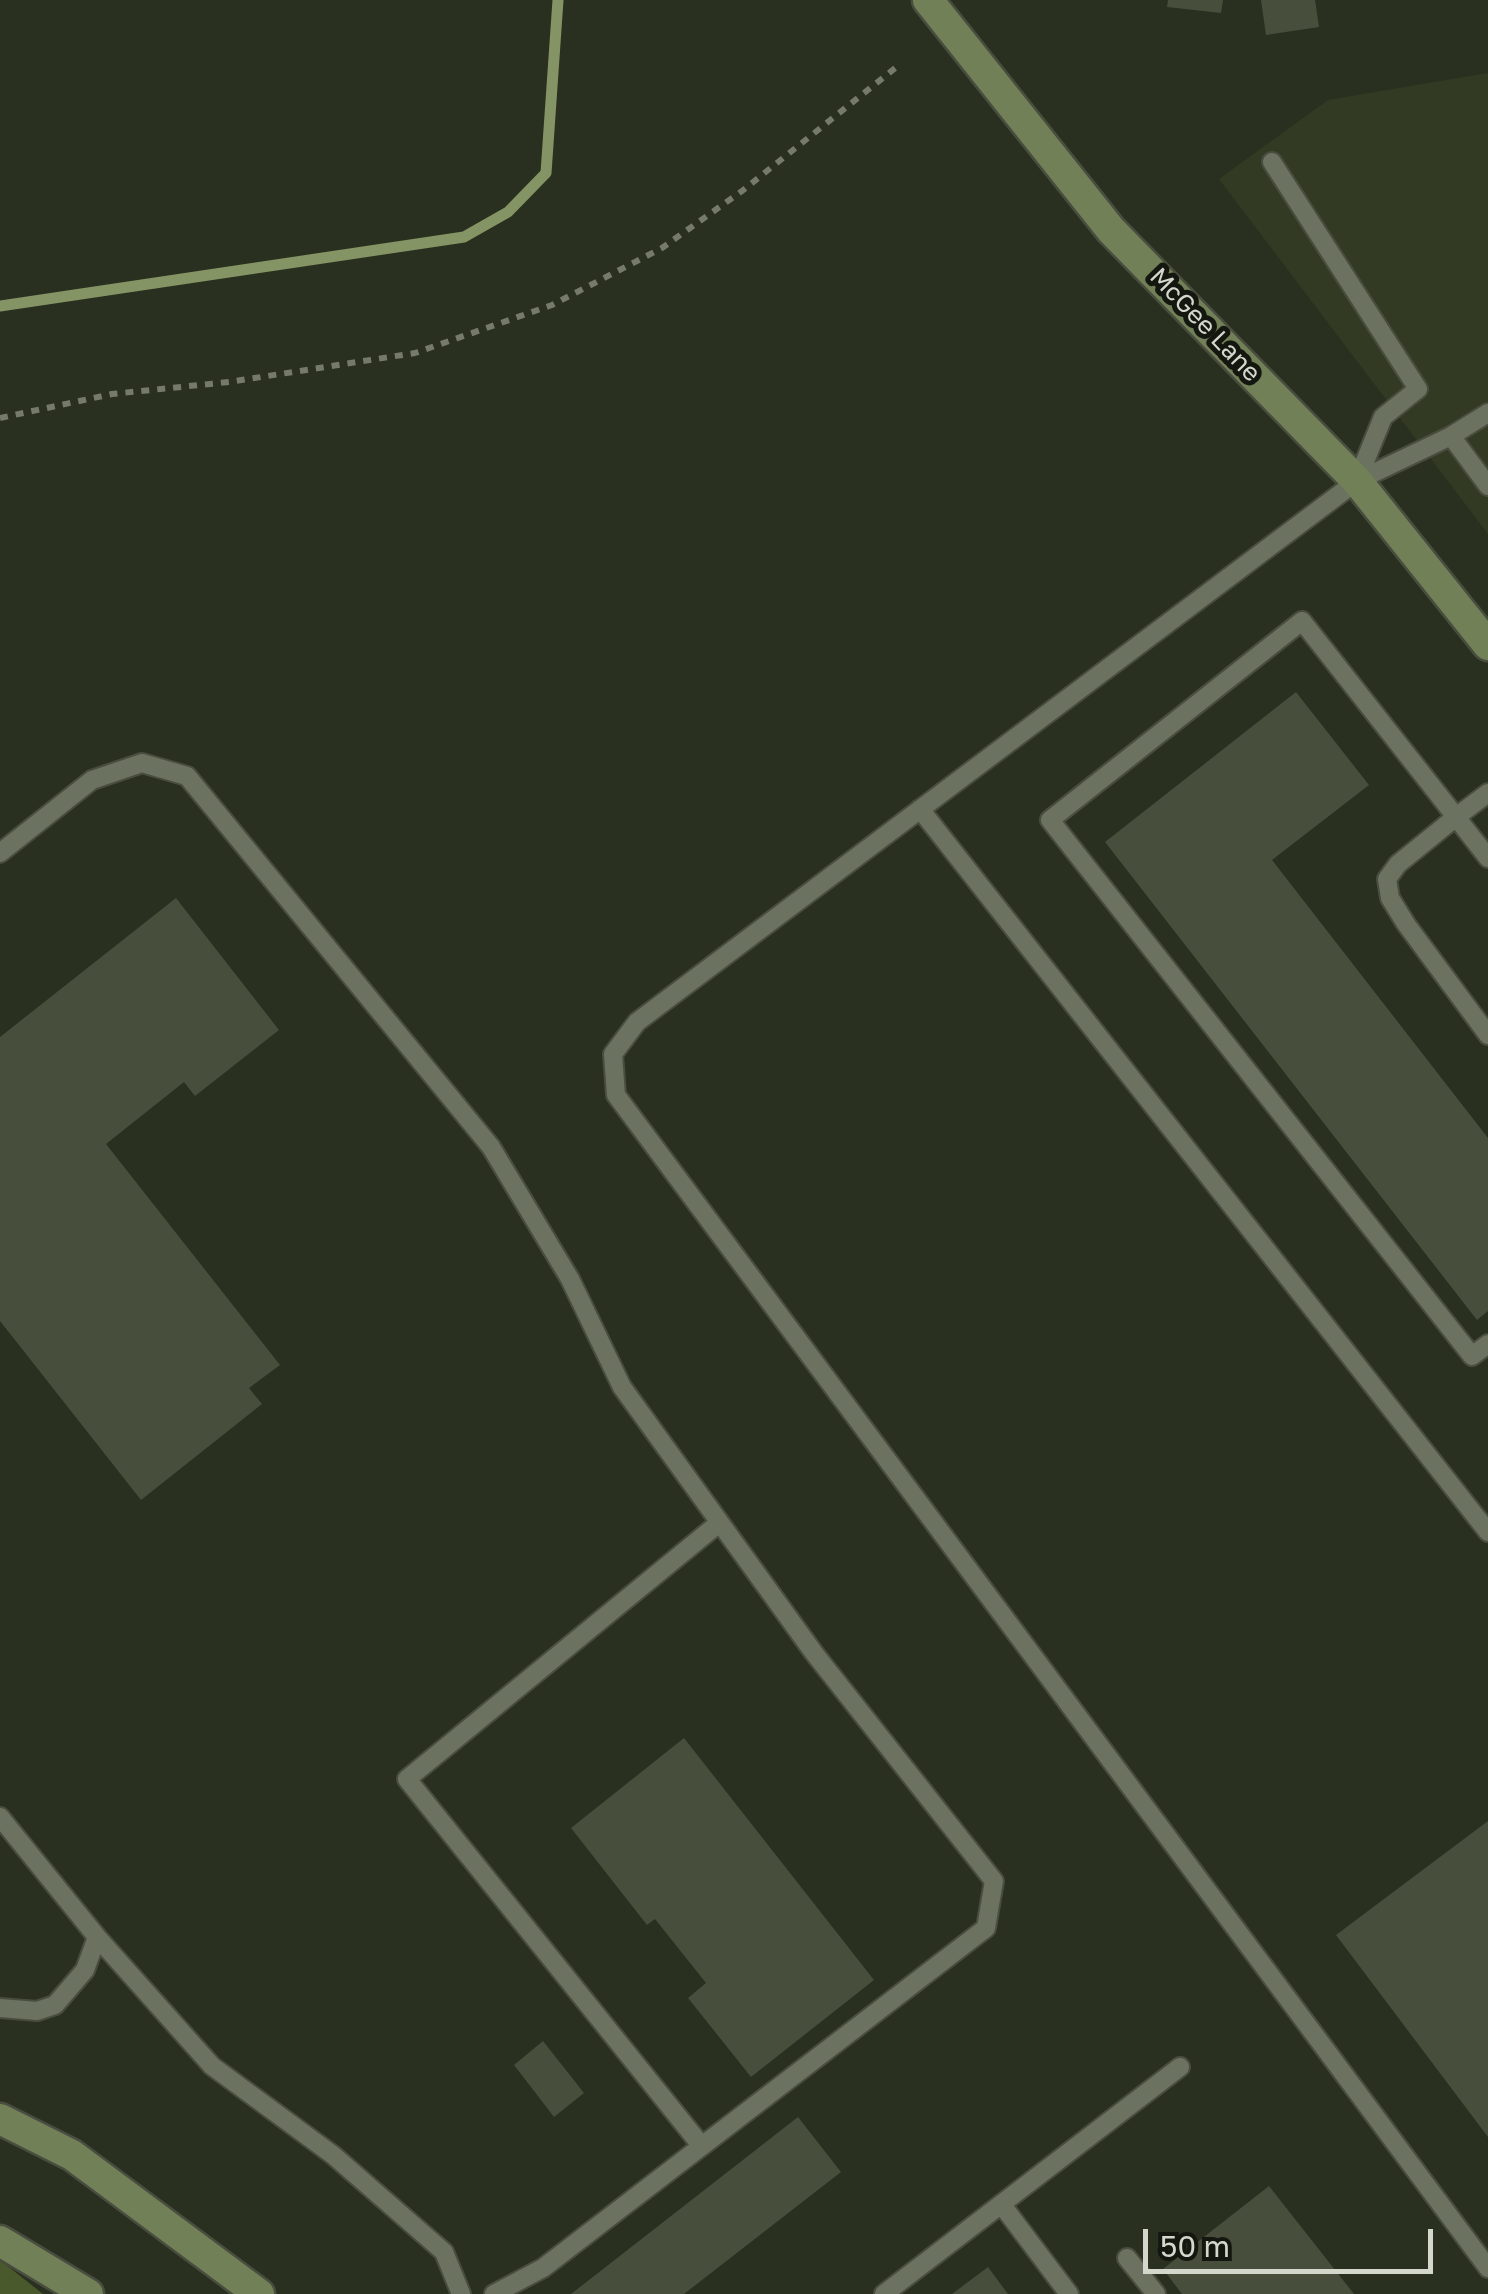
<!DOCTYPE html>
<style>
body{margin:0}
#map{position:relative;width:1488px;height:2294px;overflow:hidden;background:#2a301f;font-family:"Golos Text",sans-serif}
canvas{display:block}
.scale{position:absolute;left:1143px;top:2229px;width:290px;height:45px;box-sizing:border-box;border:5px solid #d3d7cc;border-top:0;padding-left:12px;font-size:30px;line-height:35px;white-space:nowrap;color:#d3d7cc;-webkit-text-stroke:8px #14170f;paint-order:stroke}
</style>
<div id="map">
<canvas width="1488" height="2294"></canvas>
<div class="scale">50 m</div>
</div>
<script>
const g = document.querySelector('canvas').getContext('2d');
g.lineJoin = 'round';
function fillPath(path, color) { g.fillStyle = color; g.fill(path, 'evenodd'); }
const poly = rows => new Path2D(rows.map(r => 'M' + r).join(''));
function stroke(path, color, width, dash) { g.strokeStyle = color; g.lineWidth = width; g.lineCap = dash ? 'butt' : 'round'; g.setLineDash(dash || []); g.stroke(path); }
function label(font, color, halo, rows, align = 'center') {
  g.font = font + ' "Golos Text",sans-serif'; g.lineWidth = 10; g.setLineDash([]); g.textBaseline = 'middle'; g.strokeStyle = halo; g.fillStyle = color; for (const [text, x, y, turn = 0] of rows) {
    g.save(); g.translate(x, y); g.rotate((+turn || 0) * Math.PI / 180); g.textAlign = isNaN(turn) ? turn : align; if (halo) g.strokeText(text, 0, 0); g.fillText(text, 0, 0); g.restore();
  }
}
const built = poly([
 [1488,73,1488,534,1219,179,1328,100]
]);
const green = poly([
 [0,2260,43,2294,0,2294]
]);
const stream = poly([
 [0,306,464,237,508,212,546,173,558,0]
]);
const building = poly([
 [1168,0,1223,0,1221,13,1167,7],
 [1261,0,1315,0,1319,27,1266,35],
 [1296,692,1369,785,1272,860,1488,1138,1488,1311,1477,1320,1105,842],
 [176,898,279,1030,195,1096,184,1082,106,1144,280,1365,249,1388,262,1404,141,1500,0,1321,0,1037],
 [684,1738,874,1980,751,2077,688,1998,706,1983,655,1919,647,1925,571,1828],
 [1488,1821,1488,2137,1336,1935],
 [543,2041,584,2093,554,2117,514,2065],
 [798,2117,841,2172,684,2294,571,2294],
 [1269,2186,1354,2294,1182,2294,1163,2269],
 [988,2267,1008,2294,952,2294]
]);
const path = poly([
 [0,418,112,394,229,382,415,353,552,305,662,248,742,191,899,65]
]);
const lane = poly([
 [1272,162,1418,389,1383,417,1357,481],
 [1488,413,1451,436,1357,481,637,1022,613,1054,616,1095,1488,2268],
 [1451,436,1488,486],
 [1488,793,1456,817,1302,621,1050,820,1472,1356,1488,1344],
 [920,809,1488,1532],
 [0,853,92,780,142,763,187,776,491,1147,570,1279,622,1387,814,1653,994,1881,986,1928,543,2268,494,2294],
 [1488,858,1456,817,1398,864,1387,879,1390,898,1406,924,1488,1035],
 [0,1817,97,1937,85,1970,55,2005,37,2011,0,2008],
 [97,1937,212,2066,333,2155,444,2252,461,2294],
 [700,2144,407,1779,719,1523],
 [1002,2205,1069,2294],
 [1127,2258,1156,2294],
 [884,2294,1180,2067]
]);
const secondary = poly([
 [928,0,1111,230,1357,481,1488,645],
 [0,2119,72,2155,259,2294],
 [0,2241,88,2294]
]);
const streetNames = [
 ["McGee Lane",1205,325,46]
];
fillPath(built, '#323a23');
fillPath(green, '#4a592b');
stroke(stream, '#859464', 11);
fillPath(building, '#474e3c');
stroke(lane, '#494d3f', 22);
stroke(secondary, '#494d3f', 35);
stroke(path, '#757a6c', 6, [8, 8]);
stroke(lane, '#6b725f', 18);
stroke(secondary, '#728057', 30);
label('25px', '#d3d7cc', '#14170f', streetNames);
</script>
